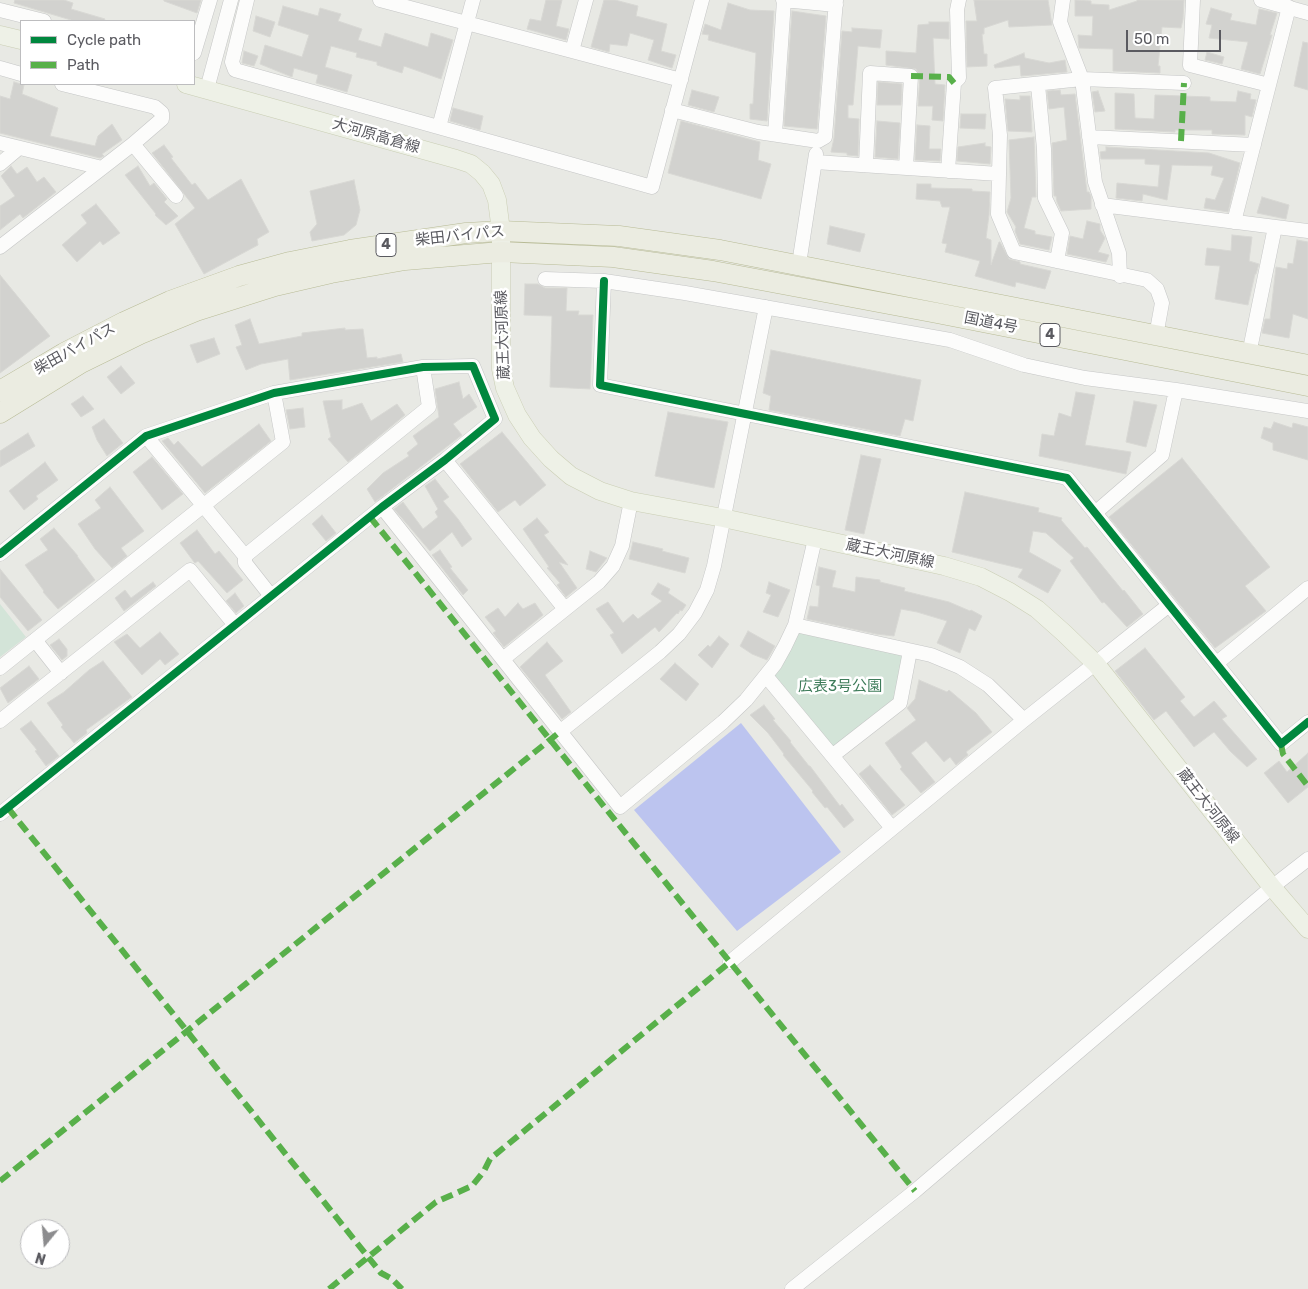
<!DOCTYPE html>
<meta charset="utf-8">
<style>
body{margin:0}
#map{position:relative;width:1308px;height:1289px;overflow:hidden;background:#e8e9e4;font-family:Rubik,sans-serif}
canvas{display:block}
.legend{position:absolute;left:20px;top:20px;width:175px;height:65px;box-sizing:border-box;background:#fff;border:1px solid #bdbdbf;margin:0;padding:6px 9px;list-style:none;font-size:15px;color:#5a5a60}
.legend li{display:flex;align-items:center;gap:10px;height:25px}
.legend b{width:25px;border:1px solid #bdbdbf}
.north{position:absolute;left:20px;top:1219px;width:50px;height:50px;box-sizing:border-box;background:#fff;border:1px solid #bdbdbf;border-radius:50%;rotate:197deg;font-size:14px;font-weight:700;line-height:20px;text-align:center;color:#5a5a60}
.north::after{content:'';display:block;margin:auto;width:18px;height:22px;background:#8c8c8e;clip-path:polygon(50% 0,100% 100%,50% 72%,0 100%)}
.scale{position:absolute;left:1126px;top:30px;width:95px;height:22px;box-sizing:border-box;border:2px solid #5a5a60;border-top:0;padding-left:6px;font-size:15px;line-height:18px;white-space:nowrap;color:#5a5a60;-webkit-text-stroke:4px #fff;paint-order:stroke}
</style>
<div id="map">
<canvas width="1308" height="1289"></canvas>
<ul class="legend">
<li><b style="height:6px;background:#00873e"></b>Cycle path</li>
<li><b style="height:6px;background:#58b04a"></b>Path</li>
</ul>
<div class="north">N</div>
<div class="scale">50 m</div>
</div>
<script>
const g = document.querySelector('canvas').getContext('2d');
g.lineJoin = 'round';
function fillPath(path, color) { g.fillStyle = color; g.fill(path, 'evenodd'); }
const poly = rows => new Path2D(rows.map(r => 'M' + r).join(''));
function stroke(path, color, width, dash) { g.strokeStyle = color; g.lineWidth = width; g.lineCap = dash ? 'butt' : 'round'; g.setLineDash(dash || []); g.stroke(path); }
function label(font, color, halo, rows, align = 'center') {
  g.font = font + ' Rubik,"Noto Sans JP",sans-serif'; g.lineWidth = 5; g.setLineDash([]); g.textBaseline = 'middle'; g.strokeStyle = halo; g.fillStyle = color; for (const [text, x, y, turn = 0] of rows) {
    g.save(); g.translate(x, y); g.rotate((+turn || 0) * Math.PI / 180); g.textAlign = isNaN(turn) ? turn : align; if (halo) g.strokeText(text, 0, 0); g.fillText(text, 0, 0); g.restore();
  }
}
const green = poly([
 [0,604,26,637,0,657],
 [799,633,899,653,904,658,895,699,838,747,832,747,775,680,774,674]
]);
const water = poly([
 [741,723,841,852,737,931,634,810]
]);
const building = poly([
 [15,0,64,0,73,3,71,9,105,19,104,21,70,21,71,20,14,3,15,0],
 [164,0,201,0,197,13,164,1,164,0],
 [546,0,562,0,556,26,569,29,566,40,527,29,530,19,541,21,546,0],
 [604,0,615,0,638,6,636,16,667,24,661,51,676,55,672,68,648,60,654,40,630,33,627,46,610,44,609,52,591,47,604,0],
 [974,0,1048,0,1052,25,1009,27,1008,20,984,28,984,34,982,34,984,54,987,54,987,66,967,67,966,21,977,21,974,0],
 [1075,0,1091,1,1091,4,1109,5,1109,10,1137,1,1137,0,1184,0,1183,19,1181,28,1162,27,1158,66,1160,66,1160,73,1113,71,1113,49,1079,48,1078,35,1092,36,1093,16,1075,16,1075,0],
 [728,3,750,10,774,11,767,121,750,119,750,104,753,104,756,53,708,40,709,35,702,34,705,24,721,30,728,3],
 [283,6,318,16,320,8,341,14,338,21,362,29,358,40,381,47,385,33,428,47,431,33,453,40,441,79,404,66,402,73,377,65,377,62,356,57,357,53,331,46,325,67,352,75,347,92,316,83,318,75,294,68,292,77,260,64,265,45,302,57,309,35,278,25,283,6],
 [1211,8,1232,14,1230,20,1256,25,1259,9,1277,13,1270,35,1272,35,1260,74,1241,69,1248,42,1209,38,1212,25,1206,24,1211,8],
 [792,11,826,16,817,129,784,126,792,11],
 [256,16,275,22,270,37,253,31,256,16],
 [929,22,949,22,949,39,933,38,935,84,945,85,943,121,932,120,933,106,918,106,920,76,916,69,886,65,886,51,916,53,918,25,929,24,929,22],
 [852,28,882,30,880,48,858,46,853,105,848,105,848,118,859,119,858,156,847,155,847,153,831,152,834,138,842,31,852,32,852,28],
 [1303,42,1308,43,1308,90,1294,86,1303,42],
 [244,51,258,56,254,66,242,63,244,51],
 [1207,52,1224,57,1222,64,1205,60,1207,52],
 [1024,53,1025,58,1049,63,1065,60,1067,72,1021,76,1020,65,995,68,994,65,1024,53],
 [14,82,24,85,22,94,58,108,50,136,95,146,98,136,112,124,122,140,102,154,104,156,100,158,0,133,0,96,10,99,14,82],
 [878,82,902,84,901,105,877,105,878,82],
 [692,90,719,97,714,112,688,105,692,90],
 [1060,90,1061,95,1075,94,1087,192,1089,192,1091,196,1091,209,1061,211,1057,202,1056,196,1054,196,1052,143,1067,140,1064,107,1049,109,1047,91,1060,90],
 [1098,91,1105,111,1095,112,1092,92,1098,91],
 [1238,91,1251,94,1250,99,1256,100,1252,117,1245,115,1245,135,1212,134,1212,130,1175,130,1175,132,1115,129,1115,93,1134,94,1135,118,1154,119,1155,95,1210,97,1210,101,1236,102,1238,91],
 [1020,96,1030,96,1032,132,1008,131,1005,99,1020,100,1020,96],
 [453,108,483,116,480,130,450,121,453,108],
 [961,114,986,114,985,129,960,128,961,114],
 [681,121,760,142,758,160,771,164,761,199,668,173,681,121],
 [877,121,900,123,898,159,875,157,877,121],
 [917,125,930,126,929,149,941,149,940,161,915,160,917,125],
 [1034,137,1036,197,1032,197,1024,228,1035,231,1035,234,1052,237,1049,250,1020,244,1015,231,1016,227,1007,212,1011,198,1009,140,1034,137],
 [985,143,985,146,991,147,990,164,957,161,958,147,985,143],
 [164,145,173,157,171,158,192,185,195,183,208,200,241,179,269,232,257,239,258,245,204,274,175,224,195,208,152,153,164,145],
 [1106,147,1209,153,1240,163,1228,212,1204,208,1206,198,1215,200,1224,178,1211,175,1213,166,1172,165,1167,200,1143,194,1142,201,1116,198,1117,183,1158,187,1160,165,1145,164,1145,159,1101,159,1100,152,1106,151,1106,147],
 [11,166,17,174,27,167,37,182,44,177,56,192,23,218,20,214,0,230,0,206,15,196,1,176,11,166],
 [138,166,150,186,154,183,167,199,164,202,178,216,166,225,155,215,156,214,125,175,138,166],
 [354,180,360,210,356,225,344,235,312,241,310,232,317,224,310,191,354,180],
 [917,184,931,184,931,188,972,189,972,191,990,192,989,215,986,238,991,240,991,265,999,242,1000,242,1009,259,1020,262,1020,264,1051,271,1045,289,1016,282,1015,287,975,276,980,261,945,252,947,244,942,243,950,207,942,207,940,201,916,199,917,184],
 [1262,197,1289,205,1286,219,1257,213,1262,197],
 [96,204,120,233,103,245,100,241,77,262,62,245,87,223,81,215,96,204],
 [1087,221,1100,224,1100,230,1105,238,1098,252,1109,255,1106,262,1067,254,1070,236,1083,239,1087,221],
 [830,226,865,234,860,252,827,244,830,226],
 [1232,235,1252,237,1249,261,1259,264,1256,274,1255,274,1248,305,1215,299,1220,266,1205,265,1207,248,1231,251,1232,235],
 [1297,240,1308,242,1308,319,1293,314,1289,338,1262,333,1265,319,1270,319,1276,267,1287,269,1288,263,1293,264,1297,240],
 [0,275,50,336,0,373,0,275],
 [525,284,538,284,545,288,567,288,566,311,579,311,578,315,593,315,590,389,550,387,552,316,524,315,525,284],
 [250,319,259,344,302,336,302,333,345,328,345,330,363,329,367,358,377,357,377,359,401,354,403,362,290,380,288,359,261,364,246,370,236,347,242,345,235,325,250,319],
 [214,338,220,354,197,363,190,345,214,338],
 [771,350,921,380,913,421,905,419,900,436,769,410,771,396,763,393,771,350],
 [121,366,135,383,121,394,107,377,121,366],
 [459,382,463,399,469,394,477,407,453,424,462,435,375,502,367,489,383,473,409,456,407,453,418,444,413,436,439,417,435,389,459,382],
 [1076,392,1095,395,1085,445,1131,452,1126,474,1039,456,1042,434,1054,436,1059,413,1071,417,1076,392],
 [83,396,94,409,81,417,71,404,83,396],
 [342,400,342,410,362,403,371,421,397,404,405,415,348,462,328,439,331,437,323,401,342,400],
 [1134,401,1157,405,1146,447,1126,442,1134,401],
 [303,408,305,427,290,429,286,410,303,408],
 [668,412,728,422,714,488,655,476,668,412],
 [104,419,123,443,107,456,97,440,92,427,104,419],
 [1274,422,1292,428,1293,423,1308,427,1308,460,1273,450,1273,443,1261,438,1264,427,1271,429,1274,422],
 [259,424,271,441,205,493,162,441,168,438,174,445,178,441,202,467,259,424],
 [502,432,546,485,520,506,515,500,498,512,460,464,502,432],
 [28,433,35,446,0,467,0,451,28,433],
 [861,455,881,459,864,534,845,530,861,455],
 [152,457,183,494,162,510,133,472,152,457],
 [1182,458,1270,567,1245,586,1266,611,1215,648,1109,517,1182,458],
 [45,462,58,480,36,496,38,499,24,510,9,491,45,462],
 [435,479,449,497,443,501,458,519,472,539,462,547,452,532,430,551,394,509,403,502,423,529,438,517,435,512,438,509,425,486,435,479],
 [110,487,144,531,121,548,127,556,112,568,95,549,78,524,101,508,95,500,110,487],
 [965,492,1039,508,1038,512,1062,518,1061,520,1085,548,1087,547,1123,591,1124,590,1143,614,1127,627,1104,602,1102,603,1070,561,1074,558,1046,533,1033,531,1029,552,1061,570,1048,593,1018,577,1023,569,952,552,965,492],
 [322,515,336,533,326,541,312,524,322,515],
 [537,518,549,532,544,535,568,565,559,562,577,588,566,597,557,585,560,583,547,568,549,567,523,529,537,518],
 [54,528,78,556,77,556,95,580,58,609,43,592,44,591,25,565,48,550,40,539,54,528],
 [197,530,215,554,219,551,243,580,227,593,198,561,195,563,194,562,180,543,197,530],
 [633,542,663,549,662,551,689,558,685,573,629,559,633,542],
 [440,550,452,567,450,568,468,590,463,595,432,555,440,550],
 [590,551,607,558,596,572,586,569,590,551],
 [819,567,836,571,832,587,855,592,856,577,880,580,880,582,905,588,904,591,949,602,970,611,971,610,982,616,975,631,969,628,960,653,937,643,947,621,917,612,901,609,894,636,876,634,807,619,810,606,818,607,820,586,816,585,819,567],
 [0,569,42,620,28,631,0,597,0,569],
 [153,582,156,586,124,611,115,598,125,590,131,598,153,582],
 [769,582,790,590,778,617,763,612,771,595,766,593,769,582],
 [658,583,670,589,668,593,686,605,682,611,680,610,678,614,677,613,659,632,655,627,622,654,610,635,614,633,596,609,608,602,623,623,633,614,638,619,662,601,651,594,658,583],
 [235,593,244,606,236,613,226,601,235,593],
 [518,603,523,609,535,603,543,615,504,647,493,633,496,631,485,617,498,608,505,617,518,603],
 [748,631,775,646,767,660,752,654,740,646,748,631],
 [160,632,179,654,165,665,160,659,142,675,114,642,127,634,140,648,160,632],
 [719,636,729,644,712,668,698,655,708,645,710,647,719,636],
 [59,639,67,649,67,656,62,660,50,645,59,639],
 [547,642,563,661,545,675,571,712,562,719,520,667,547,642],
 [1145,648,1185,697,1180,701,1194,717,1214,701,1227,716,1222,719,1257,759,1247,767,1230,751,1214,732,1194,747,1166,711,1154,720,1115,671,1145,648],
 [103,661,132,697,86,730,87,733,74,743,61,727,63,725,47,703,64,692,89,670,103,661],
 [675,663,699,684,686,701,660,679,675,663],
 [29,666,39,679,8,703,0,688,29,666],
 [919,680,947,692,949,690,976,713,992,732,966,752,968,755,956,765,950,757,944,762,926,741,911,753,935,782,921,793,900,769,902,767,885,743,916,720,907,708,915,699,919,680],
 [764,705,775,719,773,720,791,741,790,742,809,766,810,766,840,806,842,804,854,820,844,828,827,807,825,808,812,792,813,791,783,755,784,754,768,733,750,715,764,705],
 [31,721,59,756,46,766,35,751,37,750,20,729,31,721],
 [1308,753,1308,787,1288,803,1264,773,1279,761,1287,772,1308,753],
 [870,765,905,805,892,815,859,774,870,765]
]);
const minor = poly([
 [247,0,232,62,235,70,652,187,702,0],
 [380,0,681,80],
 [783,0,836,5],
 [1063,0,1060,22,1082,79,1095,182,1119,253,1120,276],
 [1193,0,1190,65,1269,85],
 [1261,0,1308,13],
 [0,10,44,21],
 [572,51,586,0],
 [194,53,210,0],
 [0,68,21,74],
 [1038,85,1044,149,1045,198,1062,233,1057,261],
 [207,89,231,0],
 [672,110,758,132,818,141,825,137,836,0],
 [439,127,473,0],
 [775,134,784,0],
 [1089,137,1254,145],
 [0,143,102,168],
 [133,144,176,196],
 [815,162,999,174],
 [0,164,19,148],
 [866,165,870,73,911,76,906,168],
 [948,171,954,83,959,78,957,10,959,0],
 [1102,205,1308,231],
 [1234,222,1289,7],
 [0,247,133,144,162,119,162,113,155,107,62,84],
 [799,264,816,154],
 [545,279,604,281,685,293,950,340,1024,365,1085,378,1176,390,1308,411],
 [604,281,600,385,1067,478,1281,744,1308,722],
 [1156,336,1162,303,1157,289,1147,280,1014,252,998,214,1000,135,995,88,1082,79,1184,83],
 [1249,354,1275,227],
 [146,436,245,556,245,563,271,596],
 [445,460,565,609],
 [382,507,620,807,723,722,746,700,775,664,785,646,795,625,815,539],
 [1095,513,1162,455,1176,390],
 [0,554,146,436,274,393,423,367,473,366,495,419,445,460,382,507,0,814],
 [245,556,429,407,423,367],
 [795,625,931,655,960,667,988,685,1024,720],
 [35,640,61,673],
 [503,659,599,582,613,566,622,546,631,501],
 [1217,663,1308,588],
 [0,668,283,442,274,393],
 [766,676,892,828],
 [0,721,190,570,235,625],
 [561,731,660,652,679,634,695,613,707,590,714,566,766,307],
 [832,756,900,703,910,651],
 [730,962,1024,720,1169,605],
 [792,1289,915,1191,1272,887,1308,859]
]);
const major = poly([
 [0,35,21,40],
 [186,84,456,159,471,164,482,173,491,184,497,200,501,231,501,369,505,388,517,415,532,438,551,459,571,476,600,491,631,501,723,518,944,566,981,577,1010,592,1037,609,1064,633,1096,664,1272,887,1308,929]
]);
const highway = poly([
 [0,391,64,353,124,322,170,301,239,276,290,262,350,250,466,233,501,231,619,236,720,250,1308,365],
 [0,413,81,363,140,334,196,311,275,286,331,273,405,260,501,252,613,257,713,271,937,313,1308,386]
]);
const quiet = poly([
 [911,76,949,77,954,83],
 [1181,141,1184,83],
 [370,517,915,1191],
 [1281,744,1283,754,1308,786],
 [8,808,381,1273,392,1279,402,1289],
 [0,1181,561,731],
 [329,1289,436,1202,472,1186,484,1171,490,1159,730,962]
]);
const cycleway = poly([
 [604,281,600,385,1067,478,1281,744,1308,722],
 [0,554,146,436,274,393,423,367,473,366,495,419,445,460,382,507,0,814]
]);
const shields = [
 [386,245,20],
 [1050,335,20]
];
const shieldNames = [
 ["4",386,245],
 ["4",1050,335]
];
const streetNames = [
 ["大河原高倉線",376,136,16],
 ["柴田バイパス",460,236,-6],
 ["国道4号",991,323,11],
 ["蔵王大河原線",503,335,-92],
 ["柴田バイパス",75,349,-29],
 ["蔵王大河原線",890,554,12],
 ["蔵王大河原線",1208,806,52]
];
const parkNames = [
 ["広表3号公園",840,687]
];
fillPath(green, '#d3e4d8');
fillPath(water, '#bcc4ef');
fillPath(building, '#d2d2cf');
stroke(building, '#d8d8d4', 1);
stroke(minor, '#c5c6c6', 15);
stroke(major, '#caceb4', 19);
stroke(highway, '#b8bb96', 21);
stroke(minor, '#fcfcfb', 14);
stroke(major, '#eef1e7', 18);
stroke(highway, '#ebece1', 20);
stroke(quiet, '#58b04a', 6, [12, 6]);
stroke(cycleway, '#00873e', 8);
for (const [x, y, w] of shields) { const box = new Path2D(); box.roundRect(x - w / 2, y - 11.5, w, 23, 4); g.fillStyle = '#fff'; g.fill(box); stroke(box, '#5a5a60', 1); }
label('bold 14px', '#5a5a60', null, shieldNames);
label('15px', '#5a5a60', '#fff', streetNames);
label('15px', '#3e7c5a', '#fff', parkNames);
</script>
